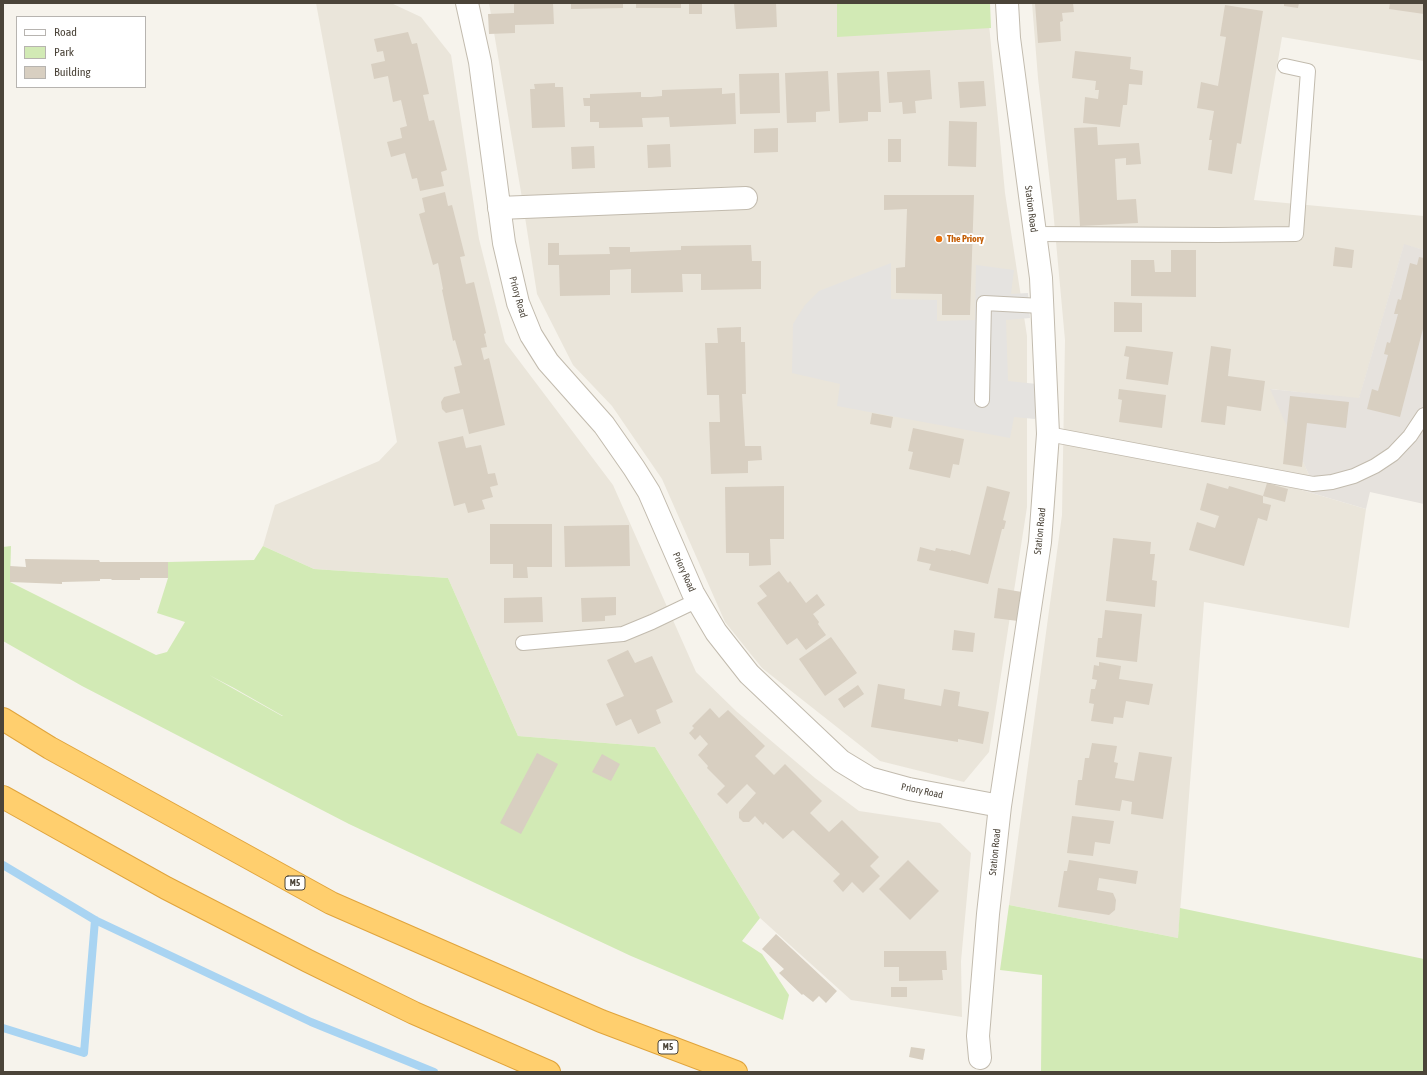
<!DOCTYPE html>
<style>
body{margin:0}
#map{position:relative;width:1427px;height:1075px;overflow:hidden;background:#f6f3ec;font-family:"Asap Condensed",sans-serif}
canvas{display:block}
.frame{position:absolute;inset:0;border:4px solid #4b4439;pointer-events:none}
.legend{position:absolute;left:16px;top:16px;width:130px;height:72px;box-sizing:border-box;background:#fff;border:1px solid #b7b4b0;margin:0;padding:5px 7px;list-style:none;font-size:12px;color:#4b4439}
.legend li{display:flex;align-items:center;gap:8px;height:20px}
.legend b{width:20px;border:1px solid #b7b4b0}
</style>
<div id="map">
<canvas width="1427" height="1075"></canvas>
<div class="frame"></div>
<ul class="legend">
<li><b style="height:5px;background:#fff"></b>Road</li>
<li><b style="height:11px;background:#d2eab5"></b>Park</li>
<li><b style="height:11px;background:#d8cfc1"></b>Building</li>
</ul>
</div>
<script>
const g = document.querySelector('canvas').getContext('2d');
g.lineJoin = 'round';
function fillPath(path, color) { g.fillStyle = color; g.fill(path, 'evenodd'); }
const poly = rows => new Path2D(rows.map(r => 'M' + r).join(''));
function stroke(path, color, width, dash) { g.strokeStyle = color; g.lineWidth = width; g.lineCap = dash ? 'butt' : 'round'; g.setLineDash(dash || []); g.stroke(path); }
function label(font, color, halo, rows, align = 'center') {
  g.font = font + ' "Asap Condensed",sans-serif'; g.lineWidth = 4; g.setLineDash([]); g.textBaseline = 'middle'; g.strokeStyle = halo; g.fillStyle = color; for (const [text, x, y, turn = 0] of rows) {
    g.save(); g.translate(x, y); g.rotate((+turn || 0) * Math.PI / 180); g.textAlign = isNaN(turn) ? turn : align; if (halo) g.strokeText(text, 0, 0); g.fillText(text, 0, 0); g.restore();
  }
}
const residential = poly([
 [316,3,391,3,421,17,451,55,479,239,505,342,613,485,696,672,736,711,815,778,859,811,940,823,971,853,961,961,962,1017,851,1000,760,918,655,747,518,736,448,578,314,569,263,546,275,505,379,461,397,442],
 [489,3,987,3,1005,193,1027,336,1027,507,989,752,964,782,880,761,762,668,725,622,662,479,612,406,573,365,537,294,522,198],
 [1032,3,1424,3,1424,61,1282,37,1254,200,1424,216,1424,250,1404,245,1359,399,1271,389,1313,484,1264,479,1366,509,1349,628,1204,602,1178,938,1009,905,1062,515,1065,340,1053,209,1038,78]
]);
const industrial = poly([
 [1404,244,1424,250,1424,504,1370,492,1366,509,1261,478,1313,484,1270,389,1359,398]
]);
const green = poly([
 [837,3,990,3,991,28,837,37],
 [11,546,10,582,156,655,167,652,185,622,157,613,168,578,168,562,254,560,263,546,314,569,448,578,518,736,655,747,760,918,742,941,762,954,789,995,783,1020,631,956,349,824,82,686,3,641,3,547],
 [209,675,234,688,283,716,282,716],
 [1009,905,1178,938,1180,908,1424,959,1424,1072,1041,1072,1042,975,1000,970]
]);
const parking = poly([
 [891,263,891,299,937,300,937,321,975,320,976,265,1014,270,1011,294,1028,293,1030,318,1006,320,1008,381,1037,384,1035,419,1014,417,1010,438,837,406,840,384,792,373,793,324,805,305,819,291]
]);
const stream = poly([
 [3,865,95,920,311,1022,434,1072],
 [3,1028,84,1053,95,920]
]);
const building = poly([
 [514,3,553,3,554,24,515,25,515,33,489,34,488,14,514,13],
 [571,3,623,3,623,8,571,9],
 [636,3,681,3,681,8,636,8],
 [689,3,702,3,702,14,689,14],
 [734,3,776,3,777,27,736,29],
 [1035,3,1073,3,1074,12,1062,13,1063,21,1060,22,1061,41,1038,43],
 [1284,3,1299,3,1298,8,1284,6],
 [1390,3,1424,3,1424,14,1389,9],
 [1225,5,1263,11,1241,144,1237,143,1232,174,1208,170,1212,140,1209,140,1214,111,1197,108,1201,82,1218,86,1226,37,1220,36],
 [408,32,412,44,417,43,429,94,423,95,429,121,434,120,447,170,441,172,444,186,420,191,417,178,412,179,405,153,391,157,387,142,402,138,400,128,407,126,401,100,393,102,388,76,374,79,371,64,385,61,383,51,377,52,374,39],
 [1075,51,1131,57,1130,69,1143,71,1142,85,1129,84,1127,105,1123,105,1120,127,1083,123,1085,97,1098,99,1099,90,1095,90,1096,81,1072,78],
 [930,70,932,99,915,101,916,113,903,114,902,102,889,103,887,72],
 [828,71,830,111,816,112,816,122,787,123,785,73],
 [879,71,881,112,868,112,868,121,839,123,837,73],
 [779,73,780,113,740,114,739,74],
 [984,81,986,106,960,108,958,82],
 [555,83,555,87,563,87,565,127,532,128,530,89,535,89,534,84],
 [722,88,722,94,735,93,736,124,670,127,669,117,642,118,643,127,599,128,599,122,590,122,590,106,584,106,583,98,590,98,590,94,641,92,641,97,651,97,662,96,662,90],
 [949,121,977,122,976,167,948,166],
 [1097,127,1098,145,1139,143,1141,164,1126,165,1126,158,1115,159,1117,200,1136,199,1138,223,1080,226,1074,128],
 [778,128,778,152,754,153,754,129],
 [888,139,901,139,901,162,888,162],
 [670,144,671,167,648,168,647,145],
 [594,146,595,168,572,169,571,147],
 [445,192,448,206,452,205,465,256,460,257,466,284,474,282,486,333,484,334,487,347,481,348,484,360,489,358,505,425,469,434,463,409,446,413,442,409,441,402,444,397,460,393,454,367,462,365,455,340,453,341,442,290,443,289,438,263,433,265,419,214,425,212,422,198],
 [884,195,974,195,970,315,942,315,942,294,896,293,896,268,905,267,907,209,884,210],
 [548,243,559,243,559,255,610,254,609,247,630,247,630,252,681,250,681,246,751,245,752,261,761,261,761,289,701,290,701,274,682,274,683,292,631,293,631,269,610,270,610,295,560,296,559,265,548,265],
 [1335,247,1354,250,1352,268,1333,266],
 [1171,250,1196,250,1196,297,1131,296,1131,260,1154,260,1155,272,1171,272],
 [1419,257,1424,258,1424,325,1400,417,1367,409,1372,389,1378,391,1388,355,1384,354,1387,342,1390,343,1398,314,1394,314,1398,299,1401,300,1410,263,1417,265],
 [1114,302,1142,303,1142,332,1114,332],
 [741,327,741,342,745,342,746,394,742,394,745,446,761,446,762,460,748,461,748,473,711,474,709,422,720,422,719,395,707,395,705,343,718,343,717,328],
 [1126,346,1173,352,1168,385,1126,379,1129,357,1124,356],
 [1211,346,1231,349,1228,376,1265,381,1261,411,1227,406,1225,425,1201,422],
 [1119,389,1166,395,1162,428,1119,422,1122,400,1118,399],
 [1290,396,1349,402,1346,428,1307,423,1302,467,1283,464],
 [872,413,893,417,891,428,870,424],
 [913,428,964,439,959,465,953,464,950,478,909,469,913,452,908,451],
 [463,436,466,448,481,445,488,474,495,473,498,485,490,487,493,497,482,500,485,509,468,513,465,503,454,506,438,442],
 [1207,483,1228,489,1229,486,1263,496,1263,503,1271,505,1267,521,1258,518,1244,566,1189,550,1197,522,1215,528,1219,516,1200,510],
 [1267,483,1288,489,1285,502,1263,496],
 [784,486,784,539,770,539,771,565,749,566,749,553,726,553,725,487],
 [987,486,1010,492,1003,520,1006,521,1004,529,1002,529,988,584,929,570,931,564,917,561,920,547,935,551,936,548,951,551,951,550,970,555],
 [490,524,552,524,552,567,527,567,528,578,513,578,513,564,490,564],
 [629,525,630,566,565,567,564,526],
 [1113,538,1151,542,1150,554,1155,554,1152,580,1157,581,1155,607,1106,601],
 [25,559,99,560,100,562,168,562,168,578,140,578,140,580,112,580,111,579,100,579,100,581,62,582,62,584,10,582,10,566,26,567],
 [779,571,788,583,790,581,806,603,817,594,825,605,813,614,819,622,818,624,826,635,806,650,797,638,787,645,757,603,767,596,759,586],
 [998,588,1022,592,1018,621,994,618],
 [542,597,543,622,504,623,504,598],
 [616,597,616,615,605,616,605,621,582,622,581,598],
 [1105,610,1142,614,1137,662,1096,657,1098,638,1102,638],
 [954,630,975,633,973,652,952,650],
 [831,637,857,673,825,696,799,659],
 [628,650,635,663,652,656,673,702,656,710,661,723,638,734,631,719,616,726,606,704,624,696,607,660],
 [1099,662,1121,666,1119,679,1153,684,1149,705,1126,701,1123,718,1114,717,1113,724,1091,721,1094,704,1089,703,1091,689,1095,689,1097,680,1092,679,1094,665,1099,666],
 [878,684,905,689,904,699,941,706,944,689,960,692,958,706,989,712,983,744,958,739,958,742,871,727],
 [858,685,864,694,844,708,838,699],
 [710,708,719,718,728,710,765,746,755,756,774,775,785,764,822,801,810,813,829,832,842,820,879,857,870,866,880,876,863,893,852,882,843,892,833,881,840,874,793,830,783,839,765,822,763,825,755,816,749,822,743,822,739,818,739,812,756,793,747,784,727,804,717,794,725,786,707,768,708,766,698,755,708,744,700,735,695,740,689,733,694,728,692,726],
 [1092,743,1117,746,1114,762,1118,763,1115,778,1134,781,1139,752,1172,757,1163,819,1131,814,1132,802,1122,800,1120,811,1075,805,1078,780,1082,780,1085,758,1089,758],
 [537,753,558,764,521,834,500,823],
 [602,754,620,764,611,781,592,772],
 [1072,816,1114,821,1110,844,1095,842,1093,856,1067,853],
 [908,860,939,891,910,920,879,889],
 [1069,860,1138,871,1136,884,1099,878,1097,890,1113,893,1116,900,1115,910,1109,915,1058,907,1064,871,1067,871],
 [776,934,837,991,826,1003,819,996,813,1002,803,994,802,995,779,973,784,969,762,949],
 [884,951,946,951,947,970,942,970,943,980,899,981,899,967,884,967],
 [891,987,907,987,907,997,891,997],
 [911,1047,925,1049,923,1060,909,1057]
]);
const service = poly([
 [1034,234,1218,235,1296,234,1308,71,1285,66],
 [982,400,984,303,1042,306],
 [1048,434,1313,484,1332,482,1354,476,1375,466,1393,454,1410,436,1424,415],
 [523,643,623,634,652,622,698,600]
]);
const minor = poly([
 [467,3,480,62,504,243,518,303,531,335,548,362,604,425,634,468,649,492,693,593,716,632,749,674,841,761,869,778,909,789,1000,806],
 [499,208,746,198],
 [980,1058,978,1036,988,914,1000,806,1040,542,1048,434,1041,278,1009,38,1007,3]
]);
const motorway = poly([
 [3,719,50,748,331,903,601,1021,736,1072],
 [3,797,166,888,308,961,414,1013,549,1072]
]);
const markers = [
 [939,239,4,"#e8710a"]
];
const shields = [
 [295,883,20],
 [668,1047,20]
];
const shieldNames = [
 ["M5",295,883],
 ["M5",668,1047]
];
const streetNames = [
 ["Station Road",1031,209,83],
 ["Priory Road",518,297,74],
 ["Station Road",1040,531,-84],
 ["Priory Road",684,572,66],
 ["Priory Road",922,791,12],
 ["Station Road",995,852,-84]
];
const foodNames = [
 ["The Priory",947,239]
];
fillPath(residential, '#eae5da');
fillPath(industrial, '#e6e2dd');
fillPath(green, '#d2eab5');
fillPath(parking, '#e5e3e0');
stroke(stream, '#a9d4f2', 8);
fillPath(building, '#d8cfc1');
stroke(service, '#c2bbae', 16);
stroke(minor, '#c2bbae', 24);
stroke(motorway, '#e0a43c', 24);
stroke(service, '#fff', 14);
stroke(minor, '#fff', 22);
stroke(motorway, '#ffcf6e', 22);
for (const [x, y, r, color] of markers) { const dot = new Path2D(); dot.arc(x, y, r, 0, 2 * Math.PI); g.fillStyle = color; g.fill(dot); stroke(dot, '#fff', 1.5); }
for (const [x, y, w] of shields) { const box = new Path2D(); box.roundRect(x - w / 2, y - 7, w, 14, 3); g.fillStyle = '#fff'; g.fill(box); stroke(box, '#4b4439', 1); }
label('bold 9px', '#4b4439', null, shieldNames);
label('10px', '#4b4439', '#fff', streetNames);
label('bold 10px', '#c56008', '#fff', foodNames, 'left');
</script>
